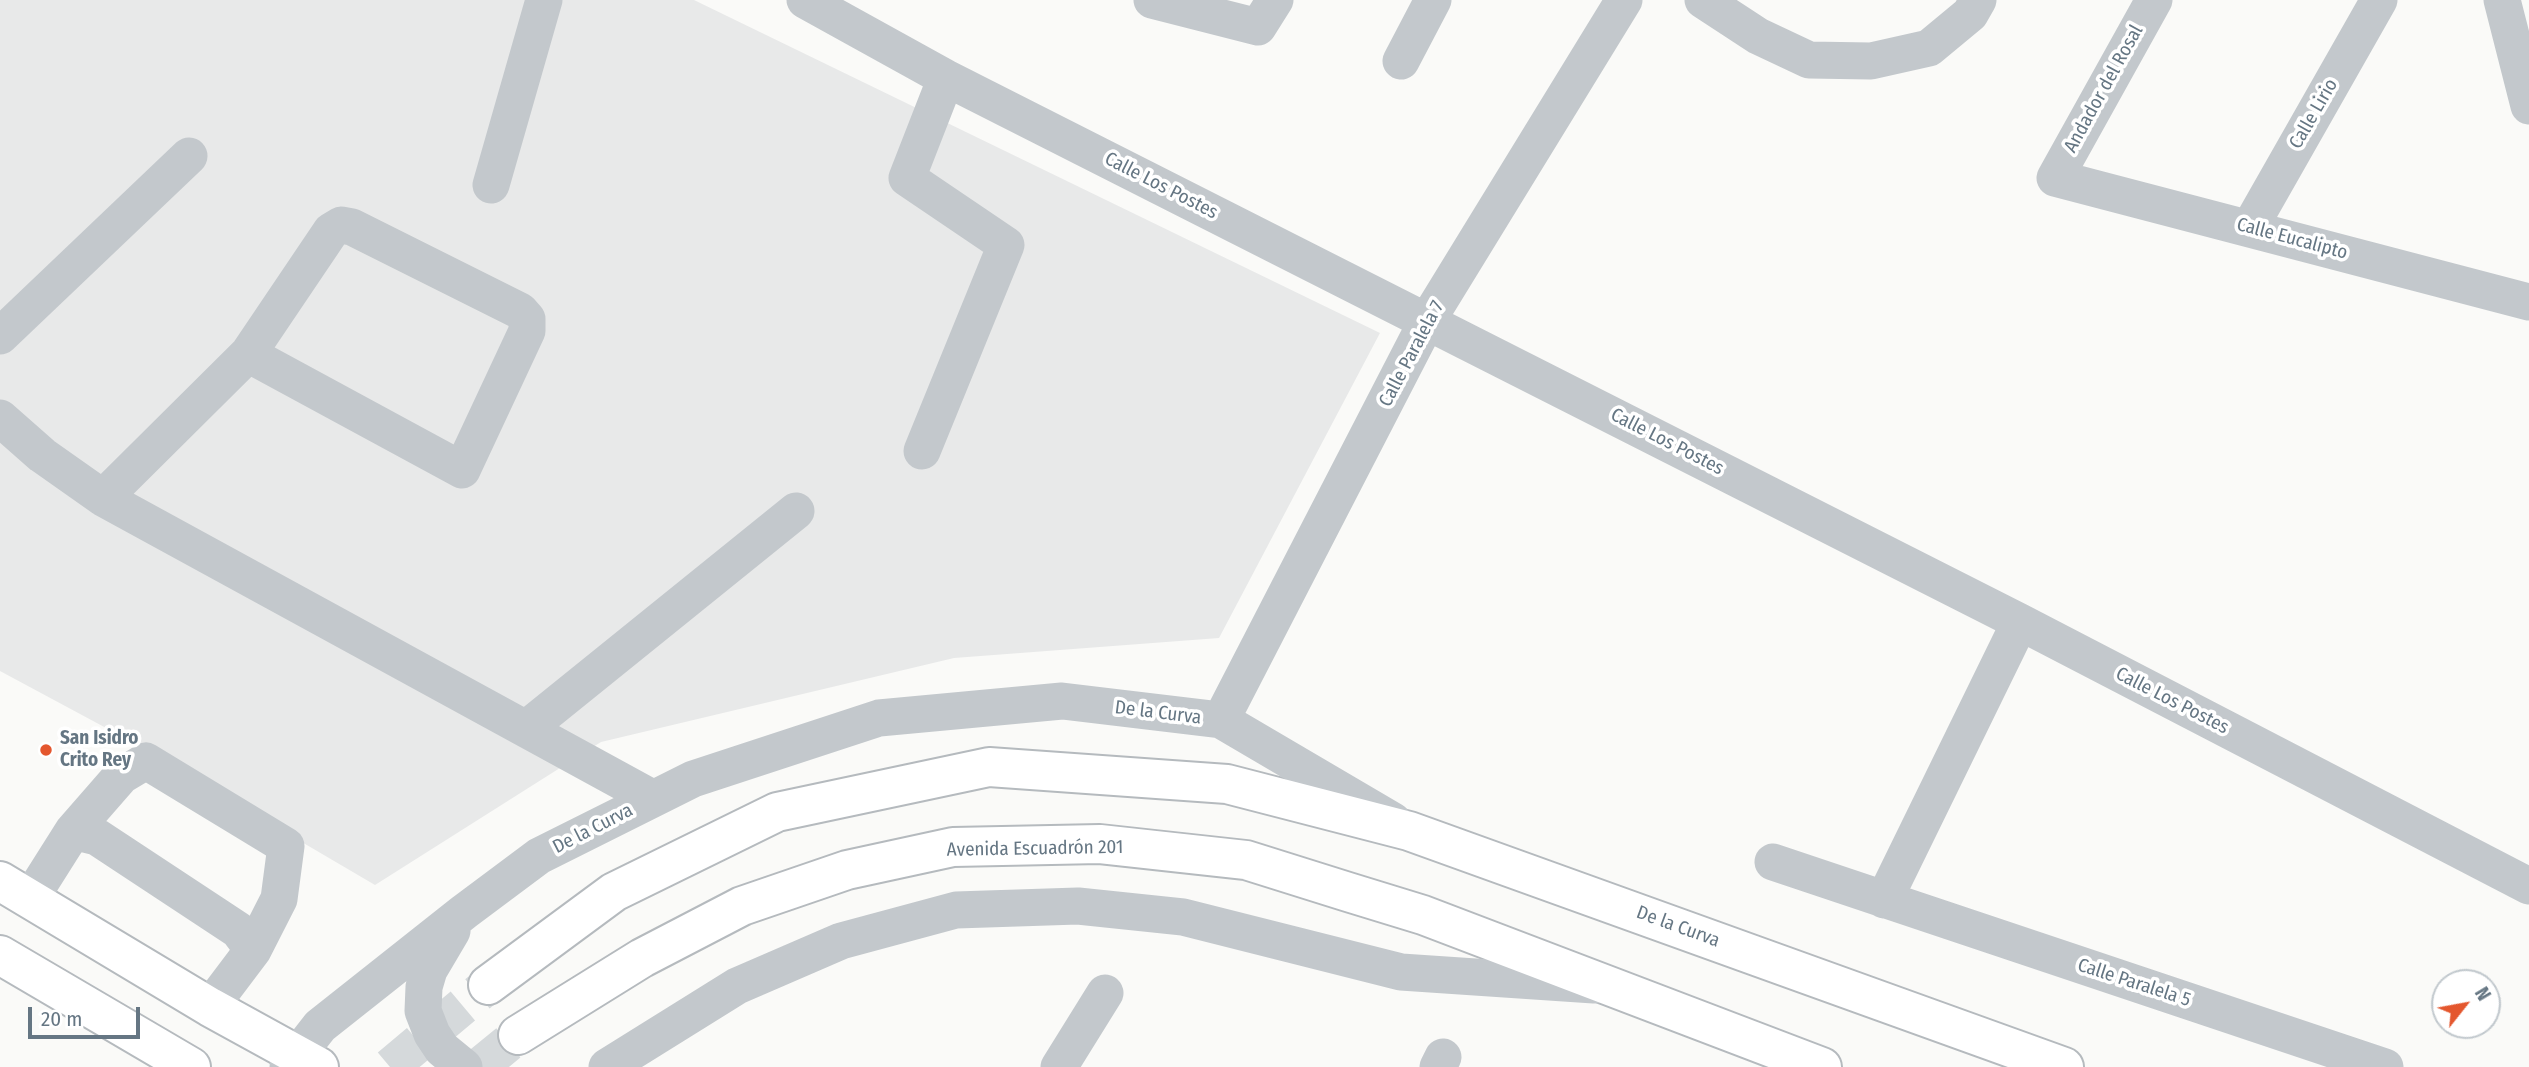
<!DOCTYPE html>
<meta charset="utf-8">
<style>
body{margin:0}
#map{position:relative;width:2529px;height:1067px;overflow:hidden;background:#fafaf8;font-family:"Fira Sans Condensed",sans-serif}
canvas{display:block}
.north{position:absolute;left:2431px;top:969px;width:70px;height:70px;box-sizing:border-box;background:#fff;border:2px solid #c1c8cd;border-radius:50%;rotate:59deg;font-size:19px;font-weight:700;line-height:28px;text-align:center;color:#657683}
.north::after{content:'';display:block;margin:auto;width:24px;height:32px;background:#e4572e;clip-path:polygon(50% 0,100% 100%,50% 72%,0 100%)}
.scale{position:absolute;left:28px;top:1007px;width:112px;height:32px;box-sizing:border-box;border:4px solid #657683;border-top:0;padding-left:9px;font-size:21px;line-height:24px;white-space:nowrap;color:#657683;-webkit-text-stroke:5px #fff;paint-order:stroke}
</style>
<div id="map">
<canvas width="2529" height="1067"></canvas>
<div class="north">N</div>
<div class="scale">20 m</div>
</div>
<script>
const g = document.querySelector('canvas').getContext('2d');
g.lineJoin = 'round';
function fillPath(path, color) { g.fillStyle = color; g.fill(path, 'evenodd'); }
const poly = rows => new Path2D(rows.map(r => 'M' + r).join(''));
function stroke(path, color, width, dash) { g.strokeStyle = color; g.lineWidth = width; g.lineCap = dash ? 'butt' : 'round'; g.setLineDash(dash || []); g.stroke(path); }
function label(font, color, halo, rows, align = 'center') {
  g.font = font + ' "Fira Sans Condensed",sans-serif'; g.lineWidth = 7; g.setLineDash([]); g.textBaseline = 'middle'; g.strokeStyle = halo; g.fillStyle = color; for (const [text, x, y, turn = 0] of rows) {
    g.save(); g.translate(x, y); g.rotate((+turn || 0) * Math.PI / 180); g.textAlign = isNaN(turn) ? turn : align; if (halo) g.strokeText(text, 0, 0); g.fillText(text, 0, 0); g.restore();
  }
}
const built = poly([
 [0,0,694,0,1380,333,1219,638,954,658,601,742,375,885,121,736,0,671]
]);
const majorTunnel = poly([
 [390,1067,488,985],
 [479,1067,518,1035]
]);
const minor = poly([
 [805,0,946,78,2020,622,2529,886],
 [1152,0,1258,27,1275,0],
 [1703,0,1758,36,1809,60,1871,61,1929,48,1970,14,1978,0],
 [2154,0,2055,178,2529,302],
 [2502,0,2529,106],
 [1401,61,1433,0],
 [491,185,544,0],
 [2250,227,2379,0],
 [0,336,189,156],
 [0,418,42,455,103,498,652,798],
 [922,451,1006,245,907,178,946,78],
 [103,498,248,354,462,470,527,331,527,319,520,311,352,227,341,225,331,231,248,354],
 [1221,720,1427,321,1624,0],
 [526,729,796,511],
 [73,831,97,837,238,930,253,950],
 [1773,862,2385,1067],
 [30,899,73,831,121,776,146,761,286,846,279,899,253,950,210,1007],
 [1884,900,2020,622],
 [452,931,429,970,424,987,423,1011,432,1034,442,1049,464,1067],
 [288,1067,320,1026,464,912,539,856,693,779,879,718,1062,701,1221,720,1393,821],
 [607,1067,737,986,841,941,956,910,1078,906,1183,917,1401,972,1594,985],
 [1059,1067,1105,993],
 [1438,1067,1443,1057]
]);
const major = poly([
 [0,881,210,1007,319,1067],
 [0,955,191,1067],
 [488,985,614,892,777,812,989,767,1227,784,1409,831,2064,1067],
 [518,1035,642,958,742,906,847,870,953,847,1100,844,1246,860,1348,892,1423,915,1822,1067]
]);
const markers = [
 [46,750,7,"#e4572e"]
];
const streetNames = [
 ["Andador del Rosal",2104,89,-61],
 ["Calle Lirio",2314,114,-60],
 ["Calle Los Postes",1161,186,27],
 ["Calle Eucalipto",2292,239,15],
 ["Calle Paralela 7",1412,354,-62],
 ["Calle Los Postes",1667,442,27],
 ["Calle Los Postes",2172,701,27],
 ["De la Curva",1158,713,7],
 ["De la Curva",593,829,-27],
 ["Avenida Escuadrón 201",1035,849,-1],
 ["De la Curva",1678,927,20],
 ["Calle Paralela 5",2134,983,18]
];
const poiNames = [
 ["San Isidro",60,739],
 ["Crito Rey",60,761]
];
fillPath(built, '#e8e9e9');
stroke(majorTunnel, '#d5d9db', 38, [38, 19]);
stroke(major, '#b5babe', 42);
stroke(minor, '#c3c8cc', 37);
stroke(major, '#fff', 38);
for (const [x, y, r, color] of markers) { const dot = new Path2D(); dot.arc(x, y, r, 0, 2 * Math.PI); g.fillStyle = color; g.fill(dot); stroke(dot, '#fff', 2.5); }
label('19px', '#657683', '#fff', streetNames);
label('bold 19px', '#657683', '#fff', poiNames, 'left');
</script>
